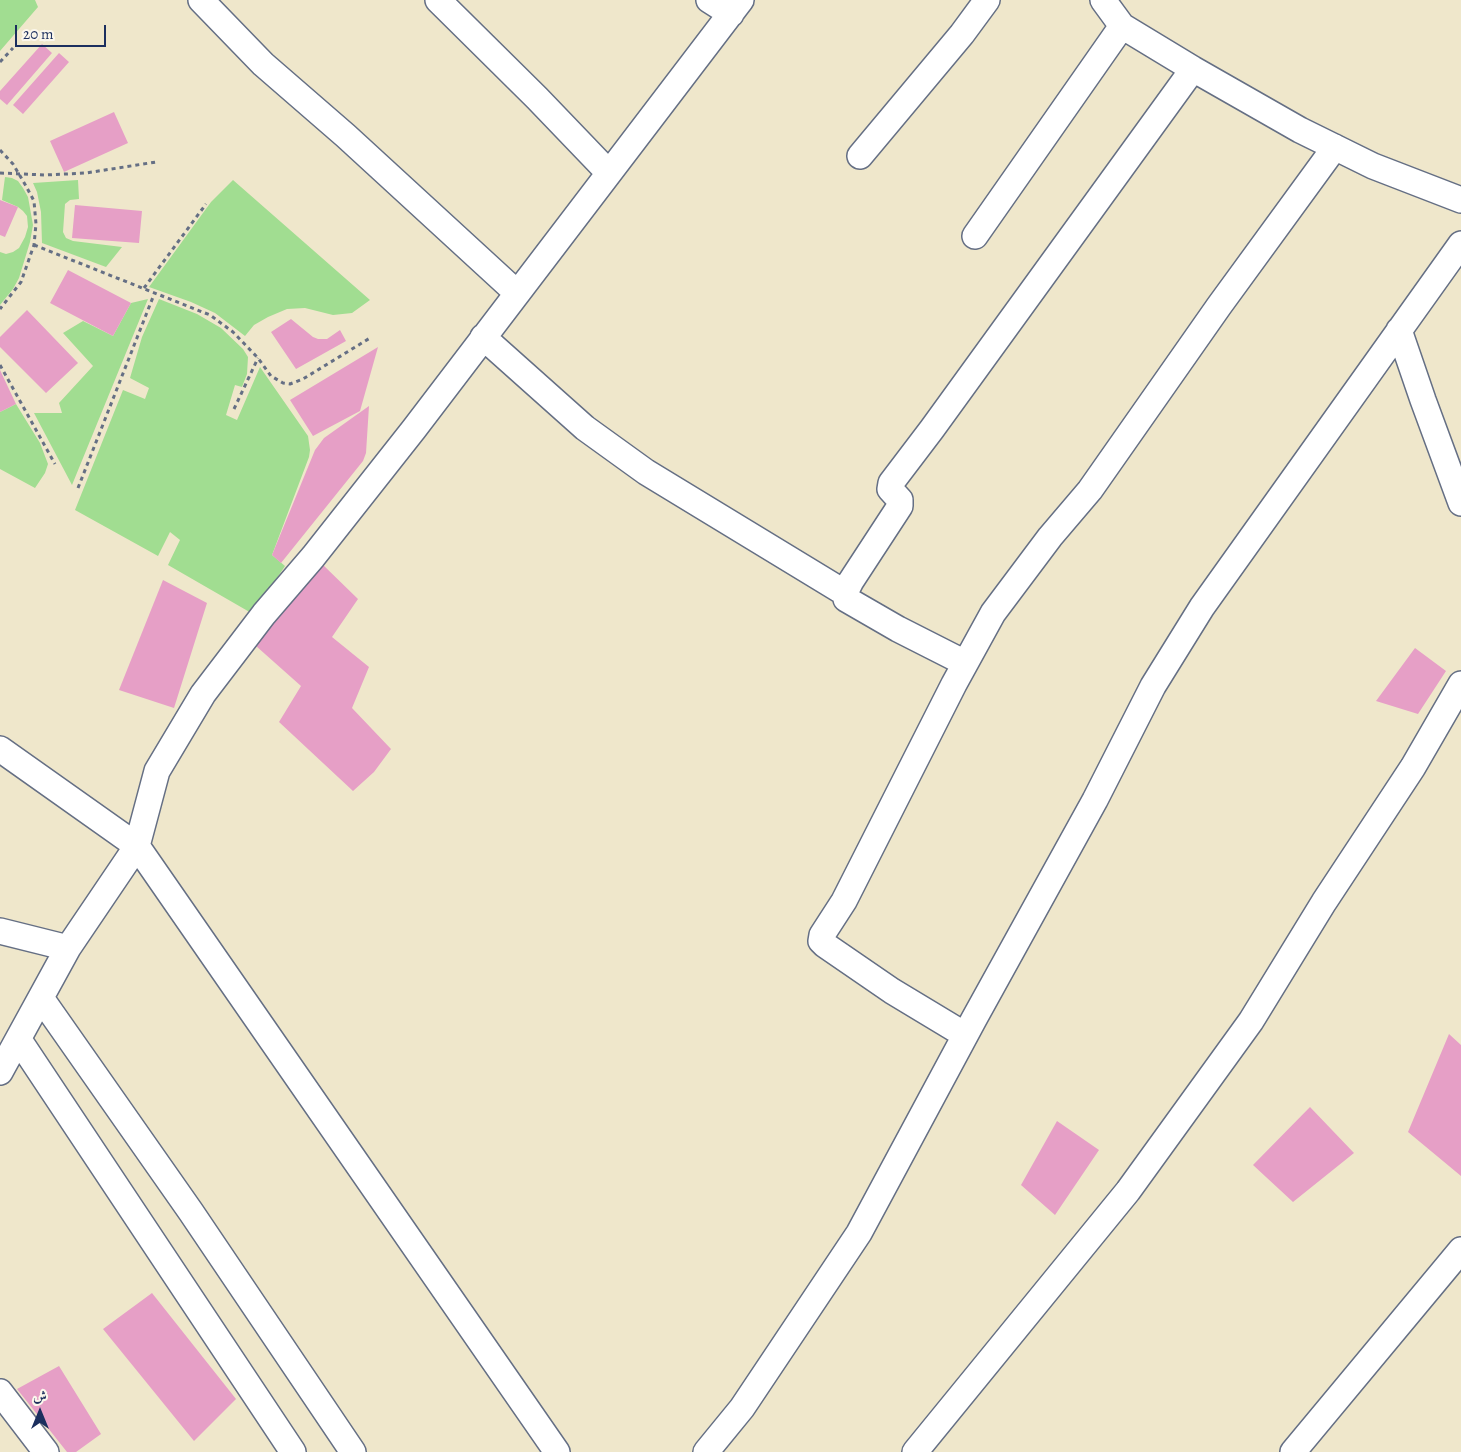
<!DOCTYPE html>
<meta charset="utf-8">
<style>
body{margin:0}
#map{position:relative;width:1461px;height:1452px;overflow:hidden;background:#efe7cb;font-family:Alegreya,Amiri,serif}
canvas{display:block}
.north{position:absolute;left:15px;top:1387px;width:50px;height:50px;-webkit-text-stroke:4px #fbf7ec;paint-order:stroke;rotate:0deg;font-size:14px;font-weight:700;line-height:20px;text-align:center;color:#1b2f5e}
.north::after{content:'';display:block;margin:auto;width:18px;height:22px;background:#1b2f5e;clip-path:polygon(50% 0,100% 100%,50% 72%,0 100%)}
.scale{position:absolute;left:15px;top:25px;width:91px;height:22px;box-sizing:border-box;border:2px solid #1b2f5e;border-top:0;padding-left:6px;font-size:15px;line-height:18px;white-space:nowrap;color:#1b2f5e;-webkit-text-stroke:4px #fbf7ec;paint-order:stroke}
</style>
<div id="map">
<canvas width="1461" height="1452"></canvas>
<div class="north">ش</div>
<div class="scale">20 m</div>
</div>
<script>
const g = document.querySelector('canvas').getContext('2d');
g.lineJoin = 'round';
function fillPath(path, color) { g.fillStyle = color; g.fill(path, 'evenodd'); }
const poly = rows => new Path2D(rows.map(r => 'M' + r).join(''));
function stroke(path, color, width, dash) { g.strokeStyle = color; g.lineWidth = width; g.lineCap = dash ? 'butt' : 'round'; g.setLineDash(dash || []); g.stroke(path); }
const green = poly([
 [0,0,35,0,38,7,0,51],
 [5,177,12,178,18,181,23,188,28,197,33,225,30,242,19,278,13,289,0,305,0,252,6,254,13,252,19,248,25,237,28,227,27,216,23,211,18,207,2,200],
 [78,180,79,199,70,200,65,204,63,232,66,238,73,241,122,247,106,267,42,243,41,212,37,192,33,183],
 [233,180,370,300,352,313,333,315,305,308,287,309,268,317,254,325,245,336,215,313,191,302,149,287,211,202],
 [148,299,72,485,34,413,62,413,59,403,93,366,63,333,83,321,113,336,131,303],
 [159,299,197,314,221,328,243,349,248,357,247,374,242,387,235,385,226,415,237,420,260,367,308,436,310,450,309,457,272,555,285,566,253,614,168,565,180,540,170,532,158,556,75,510,123,390,145,399,149,388,130,378,142,337],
 [16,404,40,443,48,464,45,473,35,488,0,469,0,412]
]);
const building = poly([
 [42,44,52,53,7,105,0,99,0,91],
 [59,53,69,62,23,114,13,105],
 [114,112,128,143,64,172,50,141],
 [0,200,18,207,5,237,0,235],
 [75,205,142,211,139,243,72,238],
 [68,270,131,303,113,336,50,303],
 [27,310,78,363,46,393,0,347,0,337],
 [291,319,313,337,318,339,327,339,340,330,346,341,296,369,271,332],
 [378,347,360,411,313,436,290,400],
 [0,370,16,404,0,412],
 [369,406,366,453,363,461,281,563,272,555,315,450,324,438],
 [320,562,358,599,332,637,369,667,352,708,391,749,374,772,353,791,279,722,301,686,256,646],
 [163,580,207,603,174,708,119,690],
 [1415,648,1446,671,1418,714,1376,701],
 [1449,1034,1461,1045,1461,1176,1408,1132],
 [1310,1107,1354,1153,1293,1202,1253,1165],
 [1057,1121,1099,1150,1055,1215,1021,1185],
 [152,1293,236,1399,194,1441,103,1329],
 [59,1366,101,1434,76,1452,67,1452,17,1389]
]);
const path = poly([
 [0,62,13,48],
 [0,150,13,164,26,186,34,201,36,224,34,245,21,282,0,309],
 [0,173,45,175,86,173,156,162],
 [34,245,210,315,233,332,258,358,271,376,283,383,290,384,303,379,370,338],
 [144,288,206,204],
 [0,365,55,464],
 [234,409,258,358],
 [78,488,155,292]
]);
const minor = poly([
 [201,0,263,64,346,136,517,293],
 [438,0,537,98,609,173],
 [709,0,731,14],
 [1103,0,1122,26,1193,69,1300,130,1373,166,1461,200],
 [860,156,962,34,987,0],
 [975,236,1122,26],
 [1399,330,1423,400,1461,503],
 [483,337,585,428,646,472,845,593],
 [965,663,898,629,846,599,845,593,851,581,900,506,900,500,890,489,891,483,932,429,1193,69],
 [0,749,137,846,557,1452],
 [0,931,68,948],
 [41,998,191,1212,353,1452],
 [965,1035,892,991,825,945,821,941,822,935,844,901,954,684,993,613,1050,537,1090,490,1219,306,1335,147],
 [19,1040,293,1452],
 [0,1072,68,948,137,846,157,771,203,694,264,614,313,557,414,429,741,0],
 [0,1392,46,1452],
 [706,1452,742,1408,859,1233,974,1019,1095,800,1153,686,1202,607,1461,244],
 [915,1452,1128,1191,1251,1021,1324,902,1413,767,1461,684],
 [1293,1452,1461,1250]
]);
fillPath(green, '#a1dd91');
fillPath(building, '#e69fc6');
stroke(minor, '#656f84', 28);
stroke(path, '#656f84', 3, [4, 4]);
stroke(minor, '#fff', 25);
</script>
